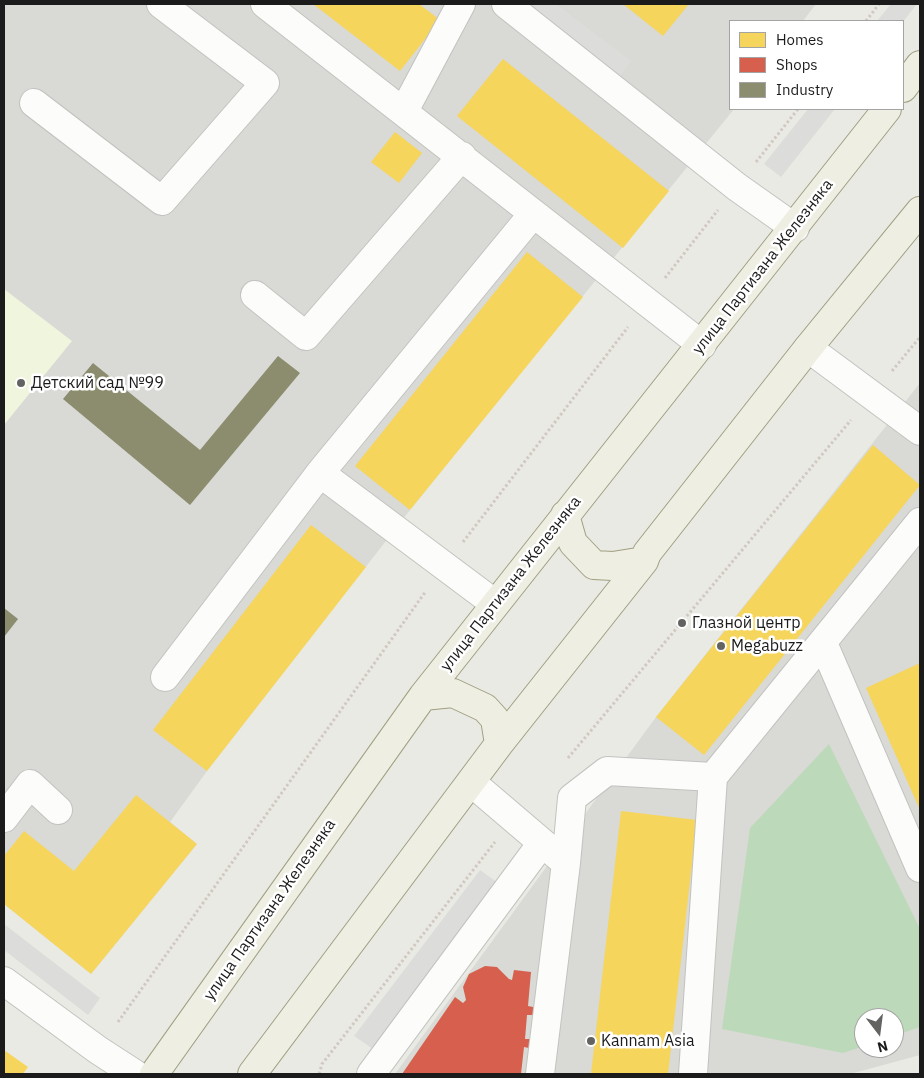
<!DOCTYPE html>
<meta charset="utf-8">
<style>
body{margin:0}
#map{position:relative;width:924px;height:1078px;overflow:hidden;background:#eaeae4;font-family:"IBM Plex Sans",sans-serif}
canvas{display:block}
.frame{position:absolute;inset:0;border:5px solid #1b1b1b;pointer-events:none}
.legend{position:absolute;left:729px;top:20px;width:175px;height:90px;box-sizing:border-box;background:#fff;border:1px solid #a4a4a4;margin:0;padding:6px 9px;list-style:none;font-size:15px;color:#1b1b1b}
.legend li{display:flex;align-items:center;gap:10px;height:25px}
.legend b{width:25px;border:1px solid #a4a4a4}
.north{position:absolute;left:854px;top:1008px;width:50px;height:50px;box-sizing:border-box;background:#fff;border:1px solid #a4a4a4;border-radius:50%;rotate:165deg;font-size:14px;font-weight:700;line-height:20px;text-align:center;color:#1b1b1b}
.north::after{content:'';display:block;margin:auto;width:18px;height:22px;background:#636361;clip-path:polygon(50% 0,100% 100%,50% 72%,0 100%)}
</style>
<div id="map">
<canvas width="924" height="1078"></canvas>
<div class="frame"></div>
<ul class="legend">
<li><b style="height:14px;background:#f6d55c"></b>Homes</li>
<li><b style="height:14px;background:#d6604d"></b>Shops</li>
<li><b style="height:14px;background:#8c8c6e"></b>Industry</li>
</ul>
<div class="north">N</div>
</div>
<script>
const g = document.querySelector('canvas').getContext('2d');
g.lineJoin = 'round';
function fillPath(path, color) { g.fillStyle = color; g.fill(path, 'evenodd'); }
const poly = rows => new Path2D(rows.map(r => 'M' + r).join(''));
function stroke(path, color, width, dash) { g.strokeStyle = color; g.lineWidth = width; g.lineCap = dash ? 'butt' : 'round'; g.setLineDash(dash || []); g.stroke(path); }
function label(font, color, halo, rows, align = 'center') {
  g.font = font + ' "IBM Plex Sans",sans-serif'; g.lineWidth = 5; g.setLineDash([]); g.textBaseline = 'middle'; g.strokeStyle = halo; g.fillStyle = color; for (const [text, x, y, turn = 0] of rows) {
    g.save(); g.translate(x, y); g.rotate((+turn || 0) * Math.PI / 180); g.textAlign = isNaN(turn) ? turn : align; if (halo) g.strokeText(text, 0, 0); g.fillText(text, 0, 0); g.restore();
  }
}
const residential = poly([
 [4,4,816,4,803,21,730,21,730,109,734,109,410,510,207,771,170,822,197,844,91,974,4,904],
 [920,383,920,1055,850,1074,395,1074,656,717],
 [864,1018,894,1018,894,1048,864,1048]
]);
const education = poly([
 [4,289,72,341,4,425]
]);
const forest = poly([
 [829,744,920,929,920,1027,894,1036,894,1018,864,1018,864,1046,843,1053,722,1029,750,828]
]);
const parking = poly([
 [522,4,556,4,631,61,619,78],
 [891,4,917,4,903,22,877,21],
 [808,109,835,109,781,177,764,164],
 [480,870,501,885,376,1051,354,1036],
 [4,924,100,998,88,1015,4,950]
]);
const homes = poly([
 [313,4,419,4,440,20,400,71],
 [623,4,689,4,663,36],
 [503,59,669,191,623,248,457,116],
 [395,132,422,153,399,183,371,162],
 [527,252,583,297,410,510,355,466],
 [873,445,920,485,704,755,656,717],
 [311,525,366,567,207,771,153,730],
 [920,663,920,810,866,688],
 [136,795,197,844,91,974,4,904,4,856,24,831,74,871],
 [621,811,697,820,668,1074,591,1074],
 [4,1050,28,1067,23,1074,4,1074]
]);
const shops = poly([
 [485,966,497,967,509,979,512,980,514,970,531,972,528,1006,533,1007,533,1015,527,1015,525,1039,530,1039,529,1048,524,1047,521,1074,402,1074,455,997,463,1003,466,1000,463,987,469,974]
]);
const industry = poly([
 [278,356,300,373,190,505,63,399,93,363,200,450],
 [4,608,18,619,4,637]
]);
const path = poly([
 [866,21,879,4],
 [756,162,798,109],
 [665,278,718,210],
 [892,371,920,337],
 [463,542,628,327],
 [568,758,851,420],
 [118,1022,426,591],
 [319,1074,322,1064,495,842]
]);
const minor = poly([
 [265,4,702,345],
 [506,4,737,187,795,228],
 [34,103,162,201,265,83,161,4],
 [404,111,461,4],
 [255,295,306,336,462,156],
 [808,348,920,431],
 [320,473,494,603],
 [823,643,920,868],
 [165,677,320,473,533,214],
 [713,777,920,522],
 [471,782,566,863,540,1074],
 [4,818,30,784,58,810],
 [566,863,572,798,607,771,713,777,693,1074],
 [4,981,98,1050,135,1074],
 [371,1074,542,843]
]);
const major = poly([
 [903,88,920,65],
 [565,515,573,543,594,565,613,566,644,561],
 [423,696,453,693,485,708,495,719,499,744],
 [154,1074,423,696,887,109],
 [252,1074,499,744,644,561,647,553,808,348,920,211]
]);
const markers = [
 [21,383,5,"#636361"],
 [682,623,5,"#636361"],
 [721,646,5,"#636361"],
 [591,1041,5,"#636361"]
];
const streetNames = [
 ["улица Партизана Железняка",763,267,-52],
 ["улица Партизана Железняка",511,584,-52],
 ["улица Партизана Железняка",270,910,-55]
];
const poiNames = [
 ["Детский сад №99",31,383],
 ["Глазной центр",692,623],
 ["Megabuzz",731,646],
 ["Kannam Asia",601,1041]
];
fillPath(residential, '#d9d9d5');
fillPath(education, '#eff6dd');
fillPath(forest, '#bcdab9');
fillPath(parking, '#dcdcda');
fillPath(homes, '#f6d55c');
fillPath(shops, '#d6604d');
fillPath(industry, '#8c8c6e');
stroke(minor, '#c2c2c0', 30);
stroke(major, '#a09f81', 30);
stroke(path, '#d1c8c1', 3, [2.5, 2.5]);
stroke(minor, '#fcfcfb', 28);
stroke(major, '#efeee3', 28);
for (const [x, y, r, color] of markers) { const dot = new Path2D(); dot.arc(x, y, r, 0, 2 * Math.PI); g.fillStyle = color; g.fill(dot); stroke(dot, '#fff', 2); }
label('16px', '#1b1b1b', '#fff', streetNames);
label('16px', '#1b1b1b', '#fff', poiNames, 'left');
</script>
